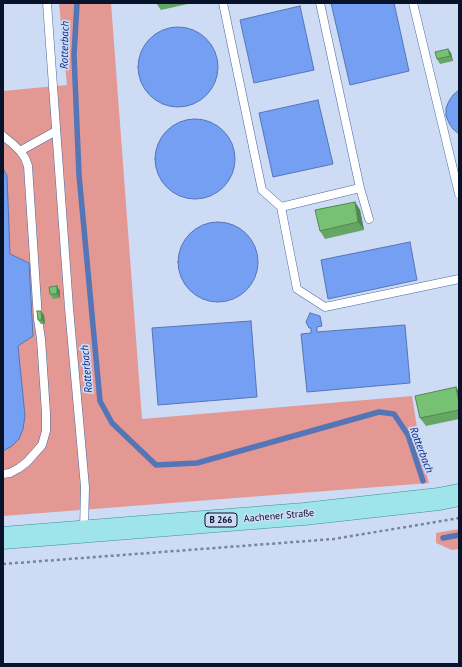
<!DOCTYPE html>
<meta charset="utf-8">
<style>
body{margin:0}
#map{position:relative;width:462px;height:667px;overflow:hidden;background:#cddbf5;font-family:"PT Sans",sans-serif}
canvas{display:block}
.frame{position:absolute;inset:0;border:4px solid #081229;pointer-events:none}
</style>
<div id="map">
<canvas width="462" height="667"></canvas>
<div class="frame"></div>
</div>
<script>
const g = document.querySelector('canvas').getContext('2d');
g.lineJoin = 'round';
function fillPath(path, color) { g.fillStyle = color; g.fill(path, 'evenodd'); }
const poly = rows => new Path2D(rows.map(r => 'M' + r).join(''));
function stroke(path, color, width, dash) { g.strokeStyle = color; g.lineWidth = width; g.lineCap = dash ? 'butt' : 'round'; g.setLineDash(dash || []); g.stroke(path); }
function label(font, color, halo, rows, align = 'center') {
  g.font = font + ' "PT Sans",sans-serif'; g.lineWidth = 3.5; g.setLineDash([]); g.textBaseline = 'middle'; g.strokeStyle = halo; g.fillStyle = color; for (const [text, x, y, turn = 0] of rows) {
    g.save(); g.translate(x, y); g.rotate((+turn || 0) * Math.PI / 180); g.textAlign = isNaN(turn) ? turn : align; if (halo) g.strokeText(text, 0, 0); g.fillText(text, 0, 0); g.restore();
  }
}
const green = poly([
 [59,3,111,3,142,419,412,396,422,459,429,483,3,516,3,91,67,85],
 [459,529,459,549,452,550,436,543,436,533]
]);
const water = poly([
 [331,3,394,3,409,71,350,85,331,3],
 [300,6,314,70,254,83,240,20,300,6],
 '138 67a40 40 0 1 1 80 0a40 40 0 1 1-80 0Z',
 [459,90,459,134,453,129,449,123,446,116,446,108,449,101,453,95,459,90],
 [318,100,333,164,273,177,259,113,318,100],
 '155 159a40 40 0 1 1 80 0a40 40 0 1 1-80 0Z',
 [3,168,7,176,10,254,29,263,33,336,18,346,25,416,23,429,19,439,12,446,3,451,3,168],
 '178 262a40 40 0 1 1 80 0a40 40 0 1 1-80 0Z',
 [410,242,417,280,328,299,321,260,410,242],
 [310,313,320,316,322,326,317,327,317,332,405,325,410,383,307,392,301,334,311,333,311,328,309,328,306,322,310,313],
 [251,321,257,397,158,405,152,328,251,321]
]);
const stream = poly([
 [77,3,74,55,79,175,100,401,112,423,156,465,197,463,379,412,394,414,408,435,423,481],
 [443,538,459,535]
]);
const path = poly([
 [3,564,334,539,459,518]
]);
const service = poly([
 [47,3,69,308,85,487,84,530],
 [223,3,262,190,281,207,297,289,325,307,459,279],
 [320,3,360,188,369,219],
 [413,3,459,194],
 [3,136,14,145,20,151,25,158,28,166,38,319,41,339,46,413,46,431,42,445,27,462,19,468,10,473,3,474],
 [20,151,56,131],
 [281,207,360,188]
]);
const primary = poly([
 [3,538,304,514,439,499,459,495]
]);
const wall = poly([
 [156,3,192,3,161,10],
 [448,49,451,53,453,61,440,64,437,59],
 [355,202,360,210,364,230,325,239,320,231],
 [57,286,60,291,60,298,53,299,50,294],
 [44,315,45,324,41,324,38,320],
 [456,387,459,392,459,419,426,426,420,418]
]);
const shadedWall = poly([
 [448,49,451,53,453,61,450,56],
 [355,202,360,210,364,230,358,222],
 [57,286,60,291,60,298,57,294],
 [41,311,44,315,45,324,42,320],
 [456,387,459,392,459,403]
]);
const building = poly([
 [448,49,450,56,437,59,435,52,448,49],
 [355,202,358,222,320,231,315,210,355,202],
 [57,286,57,294,50,294,49,287,57,286],
 [37,311,41,311,42,320,38,320,37,311],
 [456,387,459,403,459,410,420,418,415,396,456,387]
]);
const shields = [
 [221,520,32]
];
const shieldNames = [
 ["B 266",221,520]
];
const streetNames = [
 ["Aachener Straße",279,516,-5]
];
const waterNames = [
 ["Rotterbach",65,45,-89],
 ["Rotterbach",87,369,-95],
 ["Rotterbach",421,450,69]
];
fillPath(green, '#e39893');
fillPath(water, '#759ff2');
stroke(water, '#5475b6', 1);
stroke(stream, '#5475b6', 5.5);
stroke(service, '#4c69a2', 9);
stroke(primary, '#3f8f9d', 23);
stroke(path, '#78849d', 2.5, [3, 3]);
stroke(service, '#fff', 8);
stroke(primary, '#9ee4ea', 22);
fillPath(wall, '#66a664');
fillPath(shadedWall, '#538751');
fillPath(building, '#77c174');
stroke(building, '#538751', 1);
for (const [x, y, w] of shields) { const box = new Path2D(); box.roundRect(x - w / 2, y - 7, w, 14, 3); g.fillStyle = '#cddbf5'; g.fill(box); stroke(box, '#081229', 1); }
label('bold 9px', '#081229', null, shieldNames);
label('10px', '#081229', '#cddbf5', streetNames);
label('italic 11px', '#042a88', '#cddbf5', waterNames);
</script>
